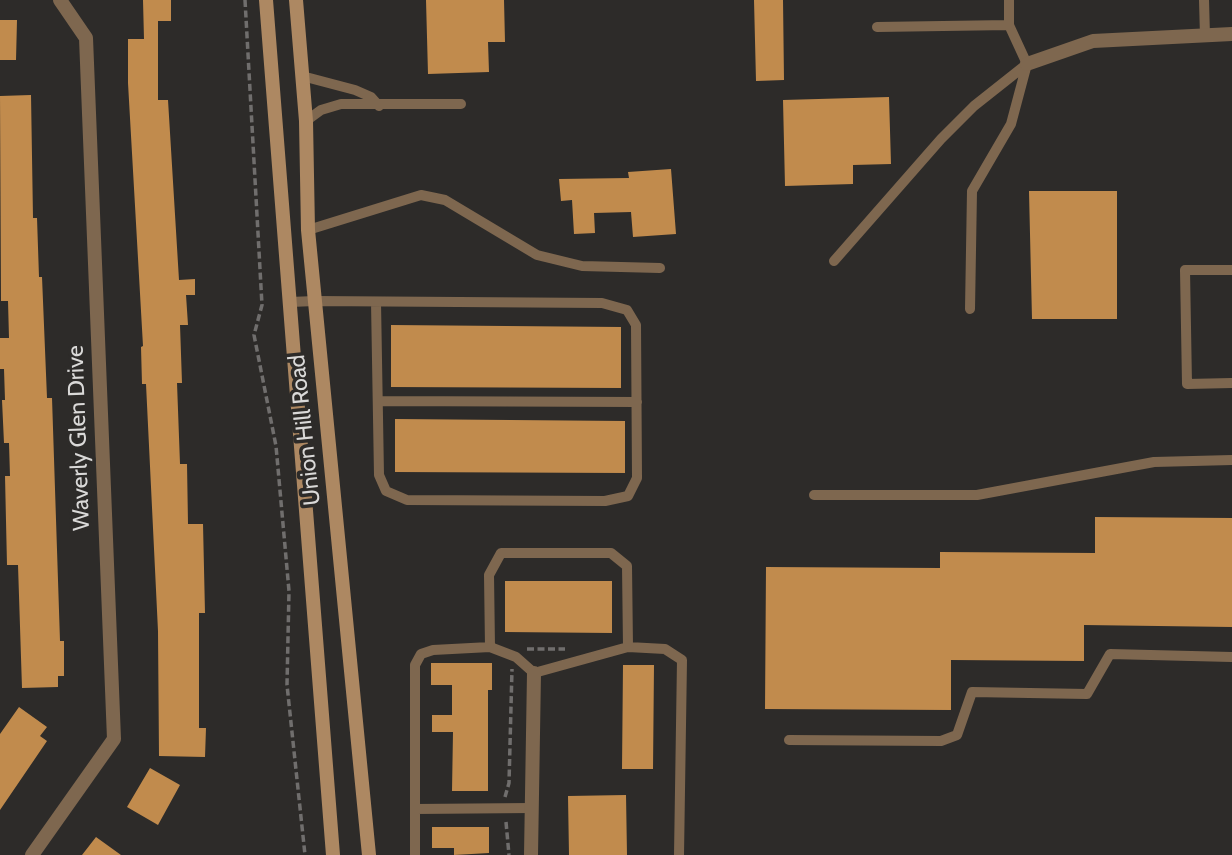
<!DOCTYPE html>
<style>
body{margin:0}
canvas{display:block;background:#2d2b29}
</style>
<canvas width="1232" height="855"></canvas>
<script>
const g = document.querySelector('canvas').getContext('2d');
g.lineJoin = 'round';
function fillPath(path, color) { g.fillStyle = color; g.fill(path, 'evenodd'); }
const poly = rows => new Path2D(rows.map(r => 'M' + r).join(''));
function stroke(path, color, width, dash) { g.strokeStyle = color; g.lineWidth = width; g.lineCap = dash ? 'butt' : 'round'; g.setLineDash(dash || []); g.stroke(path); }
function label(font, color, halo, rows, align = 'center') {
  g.font = font + ' Cabin,sans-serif'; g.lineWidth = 7; g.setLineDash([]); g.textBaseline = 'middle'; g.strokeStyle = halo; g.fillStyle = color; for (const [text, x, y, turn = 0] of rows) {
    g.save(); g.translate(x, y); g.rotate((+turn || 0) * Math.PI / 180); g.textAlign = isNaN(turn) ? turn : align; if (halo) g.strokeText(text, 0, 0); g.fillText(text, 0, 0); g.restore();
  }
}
const building = poly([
 [143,0,171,0,171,21,158,21,158,100,168,100,179,280,195,279,195,295,186,295,188,325,180,325,182,383,177,383,180,464,187,464,188,524,203,524,205,613,199,613,199,728,206,728,205,757,159,756,158,631,146,384,142,384,141,347,143,346,128,83,128,39,144,39],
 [426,0,504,0,505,42,488,42,489,72,428,74],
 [754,0,783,0,784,80,756,81],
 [0,20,17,20,16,60,0,60],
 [31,95,33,218,37,218,39,277,42,277,47,398,52,398,60,641,64,641,64,676,58,676,58,687,22,688,18,565,7,565,6,521,5,476,10,476,9,443,4,443,2,400,5,400,4,369,0,369,0,338,9,338,8,301,1,301,0,96],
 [889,97,891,164,853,165,853,184,785,186,783,100],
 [671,169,676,234,633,237,631,212,594,213,595,233,574,234,572,200,561,201,559,179,629,178,628,172],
 [1029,191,1117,191,1117,319,1032,319],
 [391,325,621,327,621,388,391,387],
 [395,419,625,421,625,473,395,472],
 [1095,517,1232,518,1232,627,1084,625,1084,661,951,660,951,710,765,709,766,567,940,568,940,552,1095,553],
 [505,581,612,581,612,633,505,632],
 [431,663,492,663,492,690,488,690,488,791,452,791,453,732,432,732,432,715,452,715,452,685,431,685],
 [623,665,654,665,653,769,622,769],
 [19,707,47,727,40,736,47,741,0,810,0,734],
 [150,768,180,785,158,825,127,807],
 [626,795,627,855,569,855,568,796],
 [432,827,489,827,489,853,454,855,454,848,432,848],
 [96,837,121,855,82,855]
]);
const path = poly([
 [245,0,262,305,254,335,276,446,289,591,287,685,305,855],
 [527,649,565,649],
 [505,797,509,783,512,669],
 [506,822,509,855]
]);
const lane = poly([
 [1204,0,1205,36],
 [877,27,1009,25],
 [302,76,355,90,371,97,379,106],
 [306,121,321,110,341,104,461,104],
 [308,230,421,195,445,200,537,255,582,266,660,268],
 [834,261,941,139,974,106,1027,64],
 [1232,270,1185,270,1187,384,1232,383],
 [290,302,315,301,602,303,627,310,636,325,637,478,628,496,605,501,407,500,386,491,379,475,376,302],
 [970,309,972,191,1011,124,1027,64,1009,25,1009,0],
 [378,401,637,402],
 [814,495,977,495,1154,462,1232,460],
 [490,647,516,657,534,673,628,647],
 [789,740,941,741,957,735,972,692,1087,694,1110,654,1232,657],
 [415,809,531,808],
 [415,855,415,665,421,654,433,650,490,647,489,575,501,553,611,553,627,566,628,647,665,649,682,660,679,855]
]);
const street = poly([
 [1027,64,1093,41,1232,34],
 [32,855,114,739,86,38,60,0],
 [531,855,534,673]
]);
const secondary = poly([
 [266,0,333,855],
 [296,0,306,121,308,230,369,855]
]);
const streetNames = [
 ["Union Hill Road",305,430,-96],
 ["Waverly Glen Drive",79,438,-92]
];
fillPath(building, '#c18b4d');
stroke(path, '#706e6d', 3.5, [7, 3.5]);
stroke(lane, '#7e674f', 10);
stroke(street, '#7e674f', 14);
stroke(secondary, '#ad8862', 14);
label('23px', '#dad9d8', '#2d2b29', streetNames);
</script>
